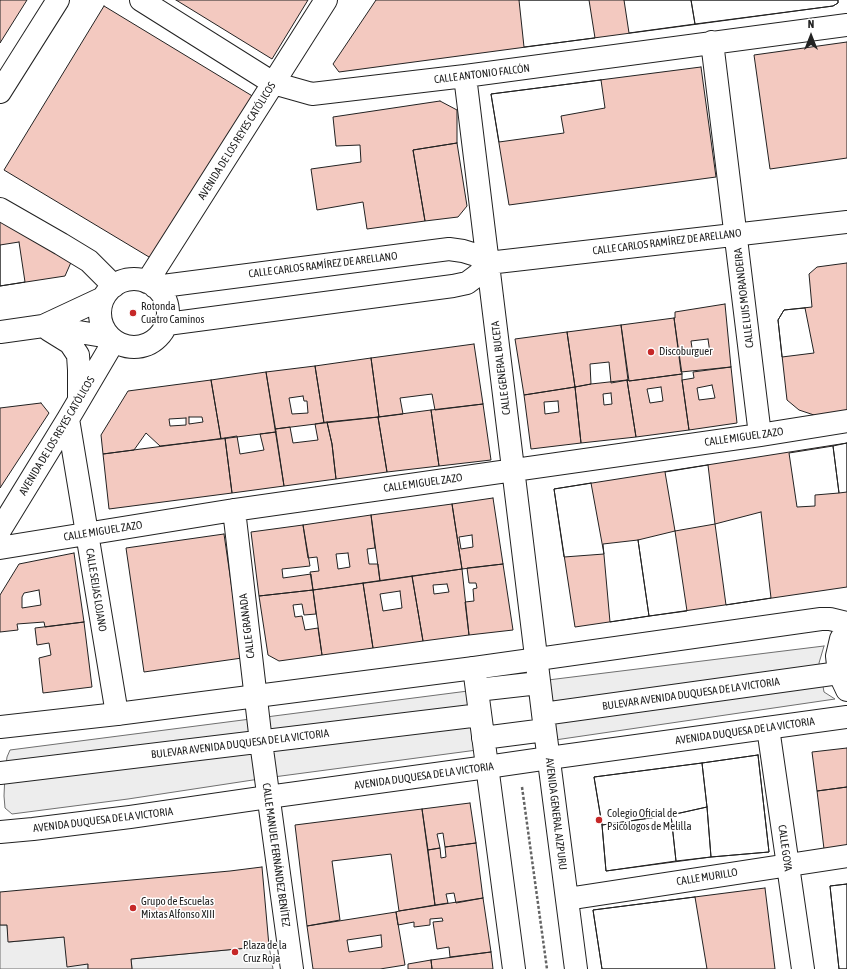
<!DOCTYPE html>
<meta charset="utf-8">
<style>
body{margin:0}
#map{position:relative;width:847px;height:969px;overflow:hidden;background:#fff;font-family:"Asap Condensed",sans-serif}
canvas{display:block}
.north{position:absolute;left:791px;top:16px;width:40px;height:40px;-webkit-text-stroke:3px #fff;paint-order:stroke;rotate:0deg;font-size:11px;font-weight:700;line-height:16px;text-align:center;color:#222}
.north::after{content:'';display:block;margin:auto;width:14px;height:18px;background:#222;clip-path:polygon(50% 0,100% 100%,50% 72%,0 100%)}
</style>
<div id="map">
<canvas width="847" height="969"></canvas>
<div class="north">N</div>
</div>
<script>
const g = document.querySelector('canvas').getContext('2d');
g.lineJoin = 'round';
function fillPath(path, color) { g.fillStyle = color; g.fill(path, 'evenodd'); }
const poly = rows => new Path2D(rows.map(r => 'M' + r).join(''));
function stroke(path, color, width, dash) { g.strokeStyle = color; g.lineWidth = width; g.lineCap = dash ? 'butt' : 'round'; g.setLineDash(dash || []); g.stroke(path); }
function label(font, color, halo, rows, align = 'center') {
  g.font = font + ' "Asap Condensed",sans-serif'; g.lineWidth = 3; g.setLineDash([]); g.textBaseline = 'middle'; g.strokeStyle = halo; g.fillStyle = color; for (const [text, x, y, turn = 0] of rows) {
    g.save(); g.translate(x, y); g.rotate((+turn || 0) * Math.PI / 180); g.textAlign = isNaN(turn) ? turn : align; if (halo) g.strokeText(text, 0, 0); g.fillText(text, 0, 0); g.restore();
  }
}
const parking = poly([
 [824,646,819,663,824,692,835,699,555,740,548,680,824,646],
 [468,691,477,750,266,778,128,799,12,814,5,808,4,796,5,773,7,757,10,750,468,691],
 [0,925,7,925,9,942,64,937,88,964,88,969,0,969,0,925],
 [269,946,273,969,132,969,131,959,269,946]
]);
const building = poly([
 [0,0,27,0,0,43,0,0],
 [176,0,308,0,272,59,176,0],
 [376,0,838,0,838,3,833,6,339,72,333,64,376,0],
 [519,0,589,0,595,38,524,47,519,0],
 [624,0,691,0,695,24,629,33,624,0],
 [691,0,838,0,838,3,833,6,695,24,691,0],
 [104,6,254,97,154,260,4,170,104,6],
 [847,42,847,158,770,169,754,55,847,42],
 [701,67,716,177,509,205,491,94,701,67],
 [601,80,605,108,561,116,564,133,499,142,491,94,601,80],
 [440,101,457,110,457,143,413,150,425,221,367,229,363,202,317,210,311,169,361,162,360,145,336,146,333,117,440,101],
 [457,143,467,206,458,217,425,221,413,150,457,143],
 [0,215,72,260,65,276,0,286,0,215],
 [19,242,25,282,0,286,0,245,19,242],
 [847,263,847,413,820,417,799,410,787,400,778,320,784,310,812,307,809,274,817,267,847,263],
 [725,304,731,367,681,372,674,318,675,318,675,312,725,304],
 [708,339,710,353,693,355,691,341,708,339],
 [805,308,814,353,782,357,778,320,784,310,805,308],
 [674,318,682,374,629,381,621,325,674,318],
 [621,325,628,380,611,383,609,362,590,364,591,384,575,387,567,332,621,325],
 [567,332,575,387,524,395,515,339,567,332],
 [474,344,483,404,435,410,432,394,400,398,403,414,379,417,371,358,474,344],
 [371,358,379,417,324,423,315,366,371,358],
 [315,366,324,423,275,429,266,372,315,366],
 [303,396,304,401,307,401,308,413,292,414,289,398,303,396],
 [731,367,737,423,689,430,682,380,694,378,693,372,731,367],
 [712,385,715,398,699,400,697,388,712,385],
 [266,372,276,432,221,439,211,380,266,372],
 [682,374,682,380,689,430,636,437,627,380,628,380,629,381,682,374],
 [661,387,663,401,650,403,647,389,661,387],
 [211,380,221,439,160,446,146,433,134,450,103,454,101,435,128,391,211,380],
 [189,417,202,417,203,422,189,424,189,417],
 [186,418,186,425,170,426,169,419,186,418],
 [627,380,636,437,581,443,575,387,591,384,627,380],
 [611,393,612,404,604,405,603,394,611,393],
 [575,387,581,443,531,449,524,395,575,387],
 [558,401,559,412,545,414,544,402,558,401],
 [41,403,49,413,0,488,0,408,41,403],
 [483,404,491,460,439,466,431,410,483,404],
 [431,410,439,466,387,472,378,417,431,410],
 [378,417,387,472,336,479,332,444,327,422,378,417],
 [327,422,332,444,336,479,284,486,275,429,290,427,293,443,318,440,315,424,327,422],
 [276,432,284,486,232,493,225,438,237,436,240,454,264,450,260,434,276,432],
 [225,438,232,493,109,509,103,454,225,438],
 [847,443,847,587,575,627,554,489,847,443],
 [847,443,847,492,839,493,833,446,847,443],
 [833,446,839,493,815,495,815,506,797,507,789,453,833,446],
 [708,465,715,524,675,531,665,472,708,465],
 [591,483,604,554,564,557,554,489,591,483],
 [493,498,503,564,462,569,452,504,493,498],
 [472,535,473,547,461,549,459,537,472,535],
 [452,504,462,569,380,581,371,515,452,504],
 [761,512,771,598,726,605,715,524,761,512],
 [371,515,375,548,367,549,369,564,378,564,380,581,313,590,310,572,319,571,317,557,308,558,303,525,371,515],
 [348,553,350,567,338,569,336,554,348,553],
 [303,525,310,566,282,569,283,578,311,574,313,590,259,596,251,532,303,525],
 [675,531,687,611,649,616,638,540,675,531],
 [224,534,242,658,144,672,126,548,224,534],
 [638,540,649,616,610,622,603,544,638,540],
 [74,553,84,622,45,627,44,622,17,624,18,630,0,632,0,595,19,564,74,553],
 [39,590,41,605,22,608,22,597,24,593,39,590],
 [503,564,513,630,469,635,465,602,474,601,473,589,477,588,476,583,469,583,467,568,503,564],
 [462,569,469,635,423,641,412,576,462,569],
 [447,584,449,592,434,594,433,585,447,584],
 [412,576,423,641,373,648,363,583,412,576],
 [400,591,402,608,383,611,380,594,400,591],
 [363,583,373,648,322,655,313,590,363,583],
 [313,590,316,614,304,615,302,604,293,605,295,617,302,616,305,630,318,628,322,655,279,661,268,655,259,596,313,590],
 [84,622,92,687,43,693,39,658,51,655,49,643,37,645,35,628,84,622],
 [847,748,847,787,817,791,812,752,847,748],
 [758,755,769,852,711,857,606,871,602,825,594,777,702,763,758,755],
 [758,755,769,852,711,857,707,807,702,763,758,755],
 [702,763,707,807,671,815,602,825,594,777,702,763],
 [847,787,847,846,824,849,817,791,847,787],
 [470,803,476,843,445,847,443,833,437,834,440,848,428,850,422,809,470,803],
 [707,807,711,857,676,861,671,815,707,807],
 [422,809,435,905,399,911,391,854,332,861,340,920,307,926,295,825,422,809],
 [671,815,676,861,606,871,602,825,671,815],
 [476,843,483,898,456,903,454,893,446,894,448,903,435,905,428,850,440,848,441,858,446,857,445,847,476,843],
 [262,867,269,946,131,959,132,969,88,969,88,964,67,967,64,937,8,942,7,925,0,925,0,892,230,871,262,867],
 [847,884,847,969,839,969,830,886,847,884],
 [847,884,847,969,839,969,830,886,847,884],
 [765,888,775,969,602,969,593,910,765,888],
 [695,897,707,969,602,969,593,910,695,897],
 [483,898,491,952,450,957,449,947,437,949,433,922,443,921,442,918,430,919,430,925,414,927,414,922,398,925,396,912,399,911,483,898],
 [396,912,405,965,380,969,313,969,307,926,396,912],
 [381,935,382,947,349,952,347,940,381,935],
 [491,952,493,969,432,969,431,960,491,952],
 [431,960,432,969,408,969,408,964,431,960]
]);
const path = poly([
 [522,787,547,969]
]);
const minor = poly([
 [141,0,273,83,312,94,465,76,847,25],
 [712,42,760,435],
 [465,76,545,730,576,969],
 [0,92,58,0],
 [0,209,61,244,89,261,114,286],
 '100 313a34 34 0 1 1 68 0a34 34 0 1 1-68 0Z',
 [147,282,326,0],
 [155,287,449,249,463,251,476,255,488,263,847,222],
 [167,324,453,286,467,283,479,274,488,263],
 [43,326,103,298],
 [49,330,70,343,78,355,79,370,79,400],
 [0,332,43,326,109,337],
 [68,419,117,714],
 [234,510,261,742,292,969],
 [0,530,68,419,114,341],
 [0,548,234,510,760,435,847,421],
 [474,668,514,969],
 [477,690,539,683],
 [543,714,839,673],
 [768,728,803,969],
 [483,738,545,730],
 [0,773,480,715],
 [567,899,847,856]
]);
const major = poly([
 [847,628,841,639,837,656,839,673,847,690],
 [0,727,117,714,474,668,821,619,830,619,847,623],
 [0,832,33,829,130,817,268,797,487,767,549,758,847,717]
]);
const markers = [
 [133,313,4,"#c62828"],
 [651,352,4,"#c62828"],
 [599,820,4,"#c62828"],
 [133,908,4,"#c62828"],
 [235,952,4,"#c62828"]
];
const streetNames = [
 ["CALLE ANTONIO FALCÓN",482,74,-7],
 ["AVENIDA DE LOS REYES CATÓLICOS",237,141,-58],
 ["CALLE CARLOS RAMÍREZ DE ARELLANO",667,242,-7],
 ["CALLE CARLOS RAMÍREZ DE ARELLANO",323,265,-7],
 ["CALLE LUIS MORANDEIRA",744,298,-97],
 ["CALLE GENERAL BUCETA",501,368,-97],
 ["AVENIDA DE LOS REYES CATÓLICOS",57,436,-59],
 ["CALLE MIGUEL ZAZO",744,437,-8],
 ["CALLE MIGUEL ZAZO",423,483,-8],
 ["CALLE MIGUEL ZAZO",103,531,-9],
 ["CALLE SEIJAS LOJANO",96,590,81],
 ["CALLE GRANADA",247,626,-97],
 ["BULEVAR AVENIDA DUQUESA DE LA VICTORIA",691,694,-8],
 ["AVENIDA DUQUESA DE LA VICTORIA",745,731,-8],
 ["BULEVAR AVENIDA DUQUESA DE LA VICTORIA",240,744,-7],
 ["AVENIDA DUQUESA DE LA VICTORIA",424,776,-8],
 ["AVENIDA GENERAL AIZPURU",556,814,83],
 ["AVENIDA DUQUESA DE LA VICTORIA",103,820,-7],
 ["CALLE GOYA",785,848,82],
 ["CALLE MANUEL FERNÁNDEZ BENÍTEZ",276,855,82],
 ["CALLE MURILLO",707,877,-9]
];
const poiNames = [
 ["Rotonda",141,307],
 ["Cuatro Caminos",141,320],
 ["Discoburguer",659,352],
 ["Colegio Oficial de",607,814],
 ["Psicólogos de Melilla",607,827],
 ["Grupo de Escuelas",141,902],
 ["Mixtas Alfonso XIII",141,915],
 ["Plaza de la",243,946],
 ["Cruz Roja",243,959]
];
fillPath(parking, '#ededed');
stroke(parking, '#6f6f6f', 1);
fillPath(building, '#f3c9c0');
stroke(building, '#222', 1);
stroke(minor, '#222', 24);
stroke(major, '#222', 24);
stroke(path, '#646464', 2.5, [3, 2]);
stroke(minor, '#fff', 22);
stroke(major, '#fff', 22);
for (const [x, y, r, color] of markers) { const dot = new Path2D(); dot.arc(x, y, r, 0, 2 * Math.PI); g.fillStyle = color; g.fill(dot); stroke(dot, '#fff', 1.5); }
label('11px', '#222', '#fff', streetNames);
label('11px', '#222', '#fff', poiNames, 'left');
</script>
